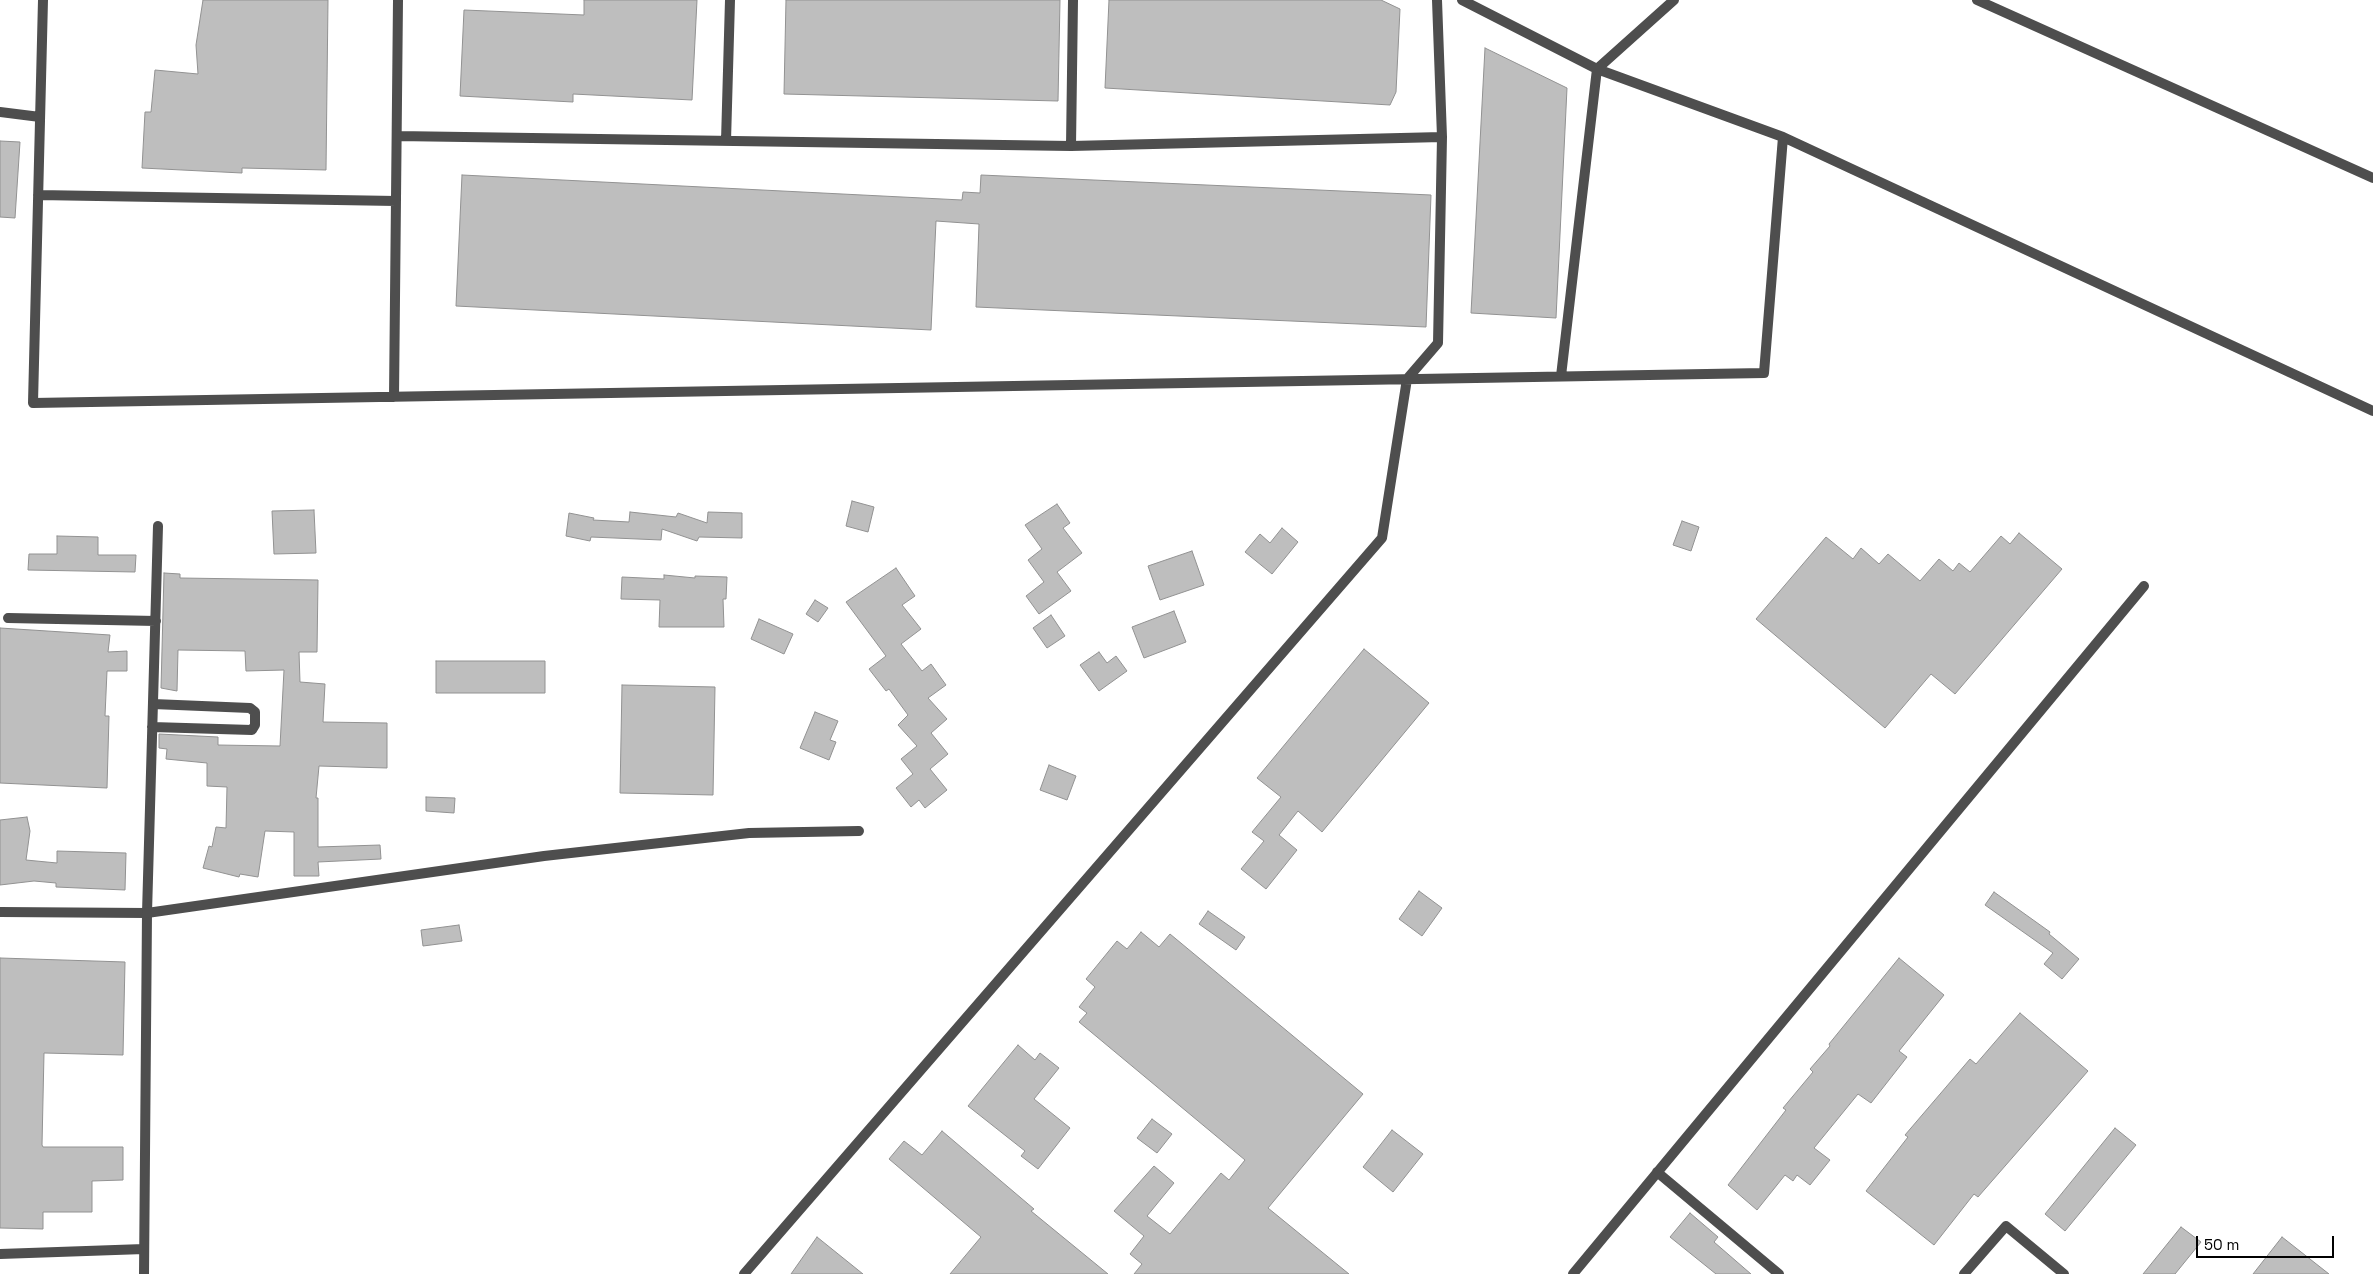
<!DOCTYPE html>
<style>
body{margin:0}
#map{position:relative;width:2373px;height:1274px;overflow:hidden;background:#fff;font-family:"Space Grotesk",sans-serif}
canvas{display:block}
.scale{position:absolute;left:2196px;top:1236px;width:138px;height:22px;box-sizing:border-box;border:2px solid #000;border-top:0;padding-left:6px;font-size:15px;line-height:18px;white-space:nowrap;color:#000;-webkit-text-stroke:4px #fff;paint-order:stroke}
</style>
<div id="map">
<canvas width="2373" height="1274"></canvas>
<div class="scale">50 m</div>
</div>
<script>
const g = document.querySelector('canvas').getContext('2d');
g.lineJoin = 'round';
function fillPath(path, color) { g.fillStyle = color; g.fill(path, 'evenodd'); }
const poly = rows => new Path2D(rows.map(r => 'M' + r).join(''));
function stroke(path, color, width, dash) { g.strokeStyle = color; g.lineWidth = width; g.lineCap = dash ? 'butt' : 'round'; g.setLineDash(dash || []); g.stroke(path); }
const building = poly([
 [203,0,328,0,326,170,242,168,242,173,142,168,145,112,151,112,155,70,198,74,196,45,203,0],
 [584,0,697,0,692,100,573,94,573,102,460,96,464,10,584,15,584,0],
 [786,0,1060,0,1058,101,784,94,786,0],
 [1109,0,1381,0,1400,9,1396,92,1390,105,1105,88,1109,0],
 [1485,48,1567,88,1556,318,1471,313,1485,48],
 [0,141,20,142,15,218,0,217,0,141],
 [462,175,962,200,963,192,980,193,981,175,1431,195,1426,327,976,307,979,224,936,221,931,330,456,306,462,175],
 [852,501,874,507,868,532,846,526,852,501],
 [1057,504,1070,523,1063,528,1082,553,1057,572,1071,591,1039,614,1026,596,1044,582,1028,560,1042,549,1025,525,1057,504],
 [314,510,316,553,274,554,272,511,314,510],
 [630,512,676,517,678,513,707,523,708,512,742,513,742,538,699,537,697,541,662,529,661,540,591,537,590,541,566,536,569,513,594,518,593,520,629,522,630,512],
 [1682,521,1699,527,1691,551,1673,545,1682,521],
 [1282,528,1298,542,1272,574,1245,552,1260,534,1270,543,1282,528],
 [2019,533,2062,569,1955,694,1931,674,1885,728,1756,619,1826,537,1853,559,1861,548,1879,564,1888,554,1920,581,1939,559,1953,571,1959,563,1970,572,2001,536,2010,544,2019,533],
 [57,536,98,537,98,555,136,555,135,572,28,570,29,554,57,554,57,536],
 [1192,551,1204,585,1160,600,1148,566,1192,551],
 [896,568,915,596,902,605,921,629,901,644,922,671,931,664,946,685,928,698,947,719,931,733,948,754,930,769,947,790,925,808,919,800,911,807,896,788,913,774,901,759,917,746,898,725,908,715,889,689,886,691,869,669,886,656,846,602,896,568],
 [164,573,180,574,180,578,318,580,317,652,299,652,300,682,325,684,323,722,387,723,387,768,319,766,316,798,318,798,318,847,380,845,381,859,318,862,319,876,294,876,294,832,265,831,258,877,240,874,239,877,203,868,209,846,212,847,216,827,226,828,227,787,207,786,207,763,166,759,167,749,159,748,159,734,218,737,218,745,280,746,284,670,246,671,245,651,178,650,177,691,161,688,164,573],
 [664,575,695,578,695,576,727,577,726,599,723,599,724,627,659,627,660,600,621,599,622,577,664,579,664,575],
 [815,600,828,608,818,622,806,614,815,600],
 [1174,611,1186,642,1144,658,1132,627,1174,611],
 [1051,615,1065,636,1047,648,1033,628,1051,615],
 [759,619,793,634,784,654,751,639,759,619],
 [0,628,110,635,108,652,127,651,127,671,107,671,105,716,109,716,107,788,0,783,0,628],
 [1364,649,1429,703,1322,832,1298,811,1279,835,1297,850,1266,889,1241,869,1264,841,1252,832,1281,797,1257,778,1364,649],
 [1099,652,1107,663,1116,656,1127,671,1099,691,1080,665,1099,652],
 [436,661,545,661,545,693,436,693,436,661],
 [622,685,715,687,713,795,620,793,622,685],
 [815,712,838,721,830,740,836,742,829,760,800,748,815,712],
 [1049,765,1076,776,1067,800,1040,790,1049,765],
 [426,797,455,798,454,813,426,811,426,797],
 [27,817,30,831,26,860,57,863,57,851,126,853,125,890,56,887,56,883,34,881,0,885,0,820,27,817],
 [1419,891,1442,908,1422,936,1399,919,1419,891],
 [1994,892,2050,932,2049,934,2079,959,2062,979,2044,964,2053,953,1985,905,1994,892],
 [1208,911,1245,937,1236,950,1199,924,1208,911],
 [459,925,462,941,423,946,421,930,459,925],
 [1141,932,1159,947,1170,934,1363,1094,1268,1208,1349,1274,1134,1274,1142,1264,1130,1254,1144,1236,1114,1211,1154,1166,1174,1183,1147,1216,1170,1234,1221,1173,1229,1180,1245,1160,1079,1022,1087,1013,1079,1007,1095,987,1086,979,1117,941,1127,949,1141,932],
 [0,958,125,962,123,1055,44,1053,42,1145,43,1147,123,1147,123,1180,92,1181,92,1212,43,1212,43,1229,0,1228,0,958],
 [1899,958,1944,995,1899,1051,1907,1057,1871,1103,1858,1094,1814,1148,1830,1160,1810,1185,1797,1175,1793,1181,1785,1175,1757,1210,1728,1185,1786,1110,1783,1108,1813,1072,1810,1069,1830,1046,1829,1044,1899,958],
 [2020,1013,2088,1071,1978,1197,1974,1194,1934,1245,1866,1191,1908,1137,1905,1135,1970,1059,1976,1064,2020,1013],
 [1018,1045,1035,1060,1040,1053,1059,1068,1034,1099,1070,1128,1038,1169,1021,1156,1025,1151,968,1106,1018,1045],
 [1152,1119,1172,1134,1157,1153,1137,1138,1152,1119],
 [2115,1128,2136,1145,2065,1231,2045,1214,2115,1128],
 [1392,1130,1423,1154,1393,1192,1363,1167,1392,1130],
 [942,1131,1034,1209,1031,1211,1108,1274,950,1274,981,1237,889,1159,904,1141,922,1155,942,1131],
 [1690,1213,1718,1237,1714,1242,1751,1274,1716,1274,1670,1237,1690,1213],
 [2181,1227,2201,1242,2175,1274,2143,1274,2181,1227],
 [817,1237,863,1274,791,1274,817,1237],
 [2282,1237,2329,1274,2253,1274,2282,1237]
]);
const service = poly([
 [8,618,156,621],
 [152,727,252,730,255,725,255,712,250,708,153,704],
 [0,912,147,913],
 [0,1254,144,1249],
 [144,1274,147,913,158,526]
]);
const minor = poly([
 [43,0,33,403,1764,373,1783,137],
 [1462,0,1597,69,1783,137,2373,411],
 [1977,0,2373,178],
 [0,112,40,117],
 [397,136,1071,146,1442,137,1437,0],
 [726,141,730,0],
 [1071,146,1073,0],
 [38,195,396,201],
 [1561,376,1597,69,1674,0],
 [394,397,398,0],
 [147,913,544,856,749,833,859,831],
 [1657,1172,1779,1274],
 [744,1274,1382,538,1407,379,1438,343,1442,137],
 [1573,1274,2144,586],
 [1964,1274,2006,1226,2064,1274]
]);
fillPath(building, '#bebebe');
stroke(building, '#929292', 1);
stroke(service, '#4e4e4e', 10);
stroke(minor, '#4e4e4e', 10);
</script>
